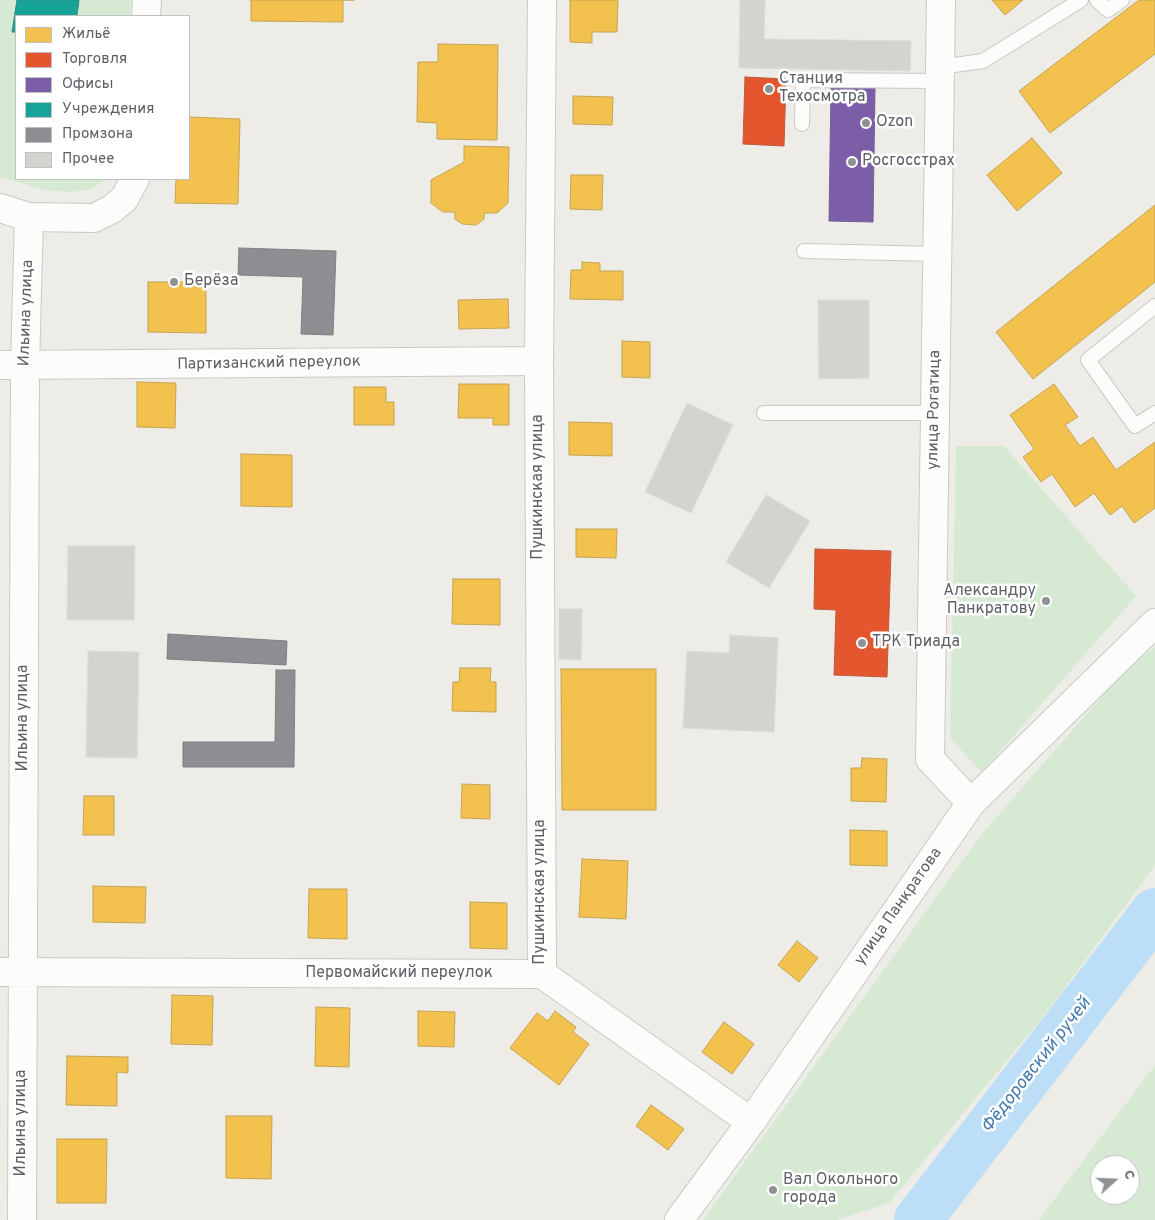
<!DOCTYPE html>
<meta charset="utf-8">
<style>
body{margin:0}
#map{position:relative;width:1155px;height:1220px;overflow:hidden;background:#edece7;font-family:Overpass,sans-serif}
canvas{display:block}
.legend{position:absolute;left:15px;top:15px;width:175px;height:165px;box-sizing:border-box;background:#fff;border:1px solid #bec0c2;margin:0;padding:6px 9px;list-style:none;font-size:15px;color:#5d6166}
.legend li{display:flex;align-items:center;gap:10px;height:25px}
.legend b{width:25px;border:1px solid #bec0c2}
.north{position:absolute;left:1090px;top:1155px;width:50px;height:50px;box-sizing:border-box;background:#fff;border:1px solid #bec0c2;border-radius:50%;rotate:70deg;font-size:14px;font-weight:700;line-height:20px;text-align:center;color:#5d6166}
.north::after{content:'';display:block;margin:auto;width:18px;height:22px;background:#8f9293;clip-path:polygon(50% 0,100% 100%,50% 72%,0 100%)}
</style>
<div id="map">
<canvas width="1155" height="1220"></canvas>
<ul class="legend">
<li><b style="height:14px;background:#f2c14e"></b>Жильё</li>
<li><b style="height:14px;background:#e4572e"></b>Торговля</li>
<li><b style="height:14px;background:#7b5ea7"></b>Офисы</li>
<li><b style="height:14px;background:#17a398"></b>Учреждения</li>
<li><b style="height:14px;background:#8d8d92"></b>Промзона</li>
<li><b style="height:14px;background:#d4d3d0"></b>Прочее</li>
</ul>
<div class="north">С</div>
</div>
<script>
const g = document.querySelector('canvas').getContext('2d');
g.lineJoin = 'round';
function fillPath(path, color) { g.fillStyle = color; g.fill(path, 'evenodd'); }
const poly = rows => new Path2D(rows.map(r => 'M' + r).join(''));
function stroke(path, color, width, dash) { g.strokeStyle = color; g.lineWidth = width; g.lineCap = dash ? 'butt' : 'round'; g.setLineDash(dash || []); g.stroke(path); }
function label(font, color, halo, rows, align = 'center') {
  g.font = font + ' Overpass,sans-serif'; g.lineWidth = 5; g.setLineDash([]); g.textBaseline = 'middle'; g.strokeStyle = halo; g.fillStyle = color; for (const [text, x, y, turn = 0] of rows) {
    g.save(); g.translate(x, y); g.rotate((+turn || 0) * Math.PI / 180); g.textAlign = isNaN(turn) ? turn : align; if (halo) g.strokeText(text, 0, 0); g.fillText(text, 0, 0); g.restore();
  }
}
const green = poly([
 [0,0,131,0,130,16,16,16,16,179,107,179,89,190,69,192,45,190,0,177],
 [956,446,1004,446,1136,596,982,772,950,738],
 [1155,647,1155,865,1047,1012,889,1203,837,1220,703,1220,981,835,1124,671],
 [1155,1065,1155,1220,1039,1220],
 [1100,1165,1130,1165,1130,1195,1100,1195]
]);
const homes = poly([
 [251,0,355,0,343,0,343,22,251,21,251,0],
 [570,0,618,0,617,32,592,32,592,43,570,42,570,0],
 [992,0,1023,0,1005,15,992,0],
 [1139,0,1155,0,1155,54,1050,133,1019,91,1139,0],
 [438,44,498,45,497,140,437,139,437,123,417,122,418,62,438,62,438,44],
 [573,96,613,97,612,125,573,124,573,96],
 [189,117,240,119,238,204,175,203,176,179,189,179,189,117],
 [1032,138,1062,173,1017,211,987,175,1032,138],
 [464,146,509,147,508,203,497,213,484,213,484,219,476,225,462,224,455,219,455,212,443,212,431,203,431,180,464,162,464,146],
 [571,175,603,175,602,210,570,209,571,175],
 [1155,205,1155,282,1033,379,996,332,1155,205],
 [582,262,600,263,600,271,623,271,623,300,570,299,571,270,582,270,582,262],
 [148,282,206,282,206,333,148,332,148,282],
 [508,299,509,328,459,329,458,300,508,299],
 [622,341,650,342,650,378,622,377,622,341],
 [137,382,176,383,175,428,137,427,137,382],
 [459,384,509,384,509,425,493,425,493,418,458,418,459,384],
 [1054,384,1078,417,1065,425,1080,446,1093,437,1116,470,1155,442,1155,508,1134,523,1122,506,1110,515,1094,493,1075,507,1052,474,1041,482,1023,457,1034,449,1010,415,1054,384],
 [354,387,386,387,386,402,394,402,394,425,354,425,354,387],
 [569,422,612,423,612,456,569,455,569,422],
 [241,454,292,455,292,507,241,506,241,454],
 [576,529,617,529,616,558,576,557,576,529],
 [453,579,500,579,500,625,452,624,453,579],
 [460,668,491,668,490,682,496,682,496,712,452,711,453,682,459,682,460,668],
 [561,669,656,669,656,810,562,810,561,669],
 [862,758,887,759,886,802,851,801,851,768,861,768,862,758],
 [462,784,490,785,490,819,461,818,462,784],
 [84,796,114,796,114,835,83,835,84,796],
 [850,830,887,831,887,866,850,865,850,830],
 [582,859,628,861,626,919,579,917,582,859],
 [93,886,146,887,145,923,93,922,93,886],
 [309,889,347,889,347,939,308,938,309,889],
 [470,902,507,903,507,949,470,948,470,902],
 [797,941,818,958,799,982,778,965,797,941],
 [172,995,213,996,212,1045,171,1044,172,995],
 [316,1007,350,1008,349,1067,315,1066,316,1007],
 [418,1011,455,1012,454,1047,418,1046,418,1011],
 [555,1011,576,1027,573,1032,589,1044,559,1085,510,1048,537,1013,548,1021,555,1011],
 [724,1022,754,1044,732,1074,702,1052,724,1022],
 [67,1056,128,1057,128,1073,117,1072,117,1106,66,1105,67,1056],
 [651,1105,684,1129,668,1150,636,1126,651,1105],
 [226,1116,272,1116,271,1179,226,1178,226,1116],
 [57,1139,107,1139,106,1203,57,1203,57,1139]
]);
const shops = poly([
 [745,77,786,79,784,146,743,144,745,77],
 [815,549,891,551,887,677,834,675,836,610,814,609,815,549]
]);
const offices = poly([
 [831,88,875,88,873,222,829,221,831,88]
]);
const public = poly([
 [17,0,79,0,77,16,16,16,16,32,12,32,17,0]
]);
const industry = poly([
 [239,248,336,251,333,335,301,334,303,277,238,275,239,248],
 [168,634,287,641,286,665,167,659,168,634],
 [276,670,295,670,294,767,183,767,183,742,275,742,276,670]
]);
const river = poly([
 [918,1220,1155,912]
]);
const building = poly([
 [740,0,765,0,764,39,911,41,910,71,739,68,740,0],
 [818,300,869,300,869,378,819,379,818,300],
 [687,403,733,425,691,513,645,492,687,403],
 [766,495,810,521,769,588,726,562,766,495],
 [68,546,135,546,134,620,67,620,68,546],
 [559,609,582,609,581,660,559,659,559,609],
 [730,635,778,638,774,732,683,728,687,651,729,653,730,635],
 [88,651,139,652,137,758,86,757,88,651]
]);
const service = poly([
 [1097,0,1108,10,1122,0],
 [940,67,983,61,1081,0],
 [802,124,803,80,939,81],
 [804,251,937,254],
 [1155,306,1088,360,1135,426,1155,413],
 [764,413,935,413]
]);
const minor = poly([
 [941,0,930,759,971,803],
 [146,16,147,0],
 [0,208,29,217,94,218,112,209,124,199,135,179],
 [0,365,539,361],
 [0,972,542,974,751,1122],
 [542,974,539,361,542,0],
 [22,1220,25,366,29,217],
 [679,1220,751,1122,971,803,1155,623]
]);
const markers = [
 [769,89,5,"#8f9293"],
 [866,123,5,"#8f9293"],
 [852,162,5,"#8f9293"],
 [174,282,5,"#8f9293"],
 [1046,601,5,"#8f9293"],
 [862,643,5,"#8f9293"],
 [773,1190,5,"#8f9293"]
];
const poiNames = [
 ["Станция",779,80],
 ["Техосмотра",779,98],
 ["Ozon",876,123],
 ["Росгосстрах",862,162],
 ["Берёза",184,282],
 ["Александру",1036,592,"right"],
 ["Панкратову",1036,610,"right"],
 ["ТРК Триада",872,643],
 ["Вал Окольного",783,1181],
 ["города",783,1199]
];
const streetNames = [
 ["Ильина улица",27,313,-88],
 ["Партизанский переулок",269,364,-1],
 ["улица Рогатица",935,410,-89],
 ["Пушкинская улица",539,487,-90],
 ["Ильина улица",24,718,-90],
 ["Пушкинская улица",541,892,-90],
 ["улица Панкратова",899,907,-55],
 ["Первомайский переулок",399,974],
 ["Ильина улица",22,1123,-90]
];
const waterNames = [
 ["Фёдоровский ручей",1037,1066,-52]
];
fillPath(green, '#d6e9d3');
fillPath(homes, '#f2c14e');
stroke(homes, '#c5a455', 1);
fillPath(shops, '#e4572e');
stroke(shops, '#bc5a3f', 1);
fillPath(offices, '#7b5ea7');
stroke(offices, '#725f94', 1);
fillPath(public, '#17a398');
stroke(public, '#2c8f89', 1);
fillPath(industry, '#8d8d92');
stroke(industry, '#7f8085', 1);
stroke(river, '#bcdff7', 48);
fillPath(building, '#d4d3d0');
stroke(building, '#dcdbd6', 1);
stroke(service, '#c9c9c8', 16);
stroke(minor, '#c9c9c8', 30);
stroke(service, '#fcfcfb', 14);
stroke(minor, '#fcfcfb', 28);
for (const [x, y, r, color] of markers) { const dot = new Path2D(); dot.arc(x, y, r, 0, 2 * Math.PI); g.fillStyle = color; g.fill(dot); stroke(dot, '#fff', 2); }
label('16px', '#5d6166', '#fff', poiNames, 'left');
label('16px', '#5d6166', '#fff', streetNames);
label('italic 18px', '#437ab0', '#fff', waterNames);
</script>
